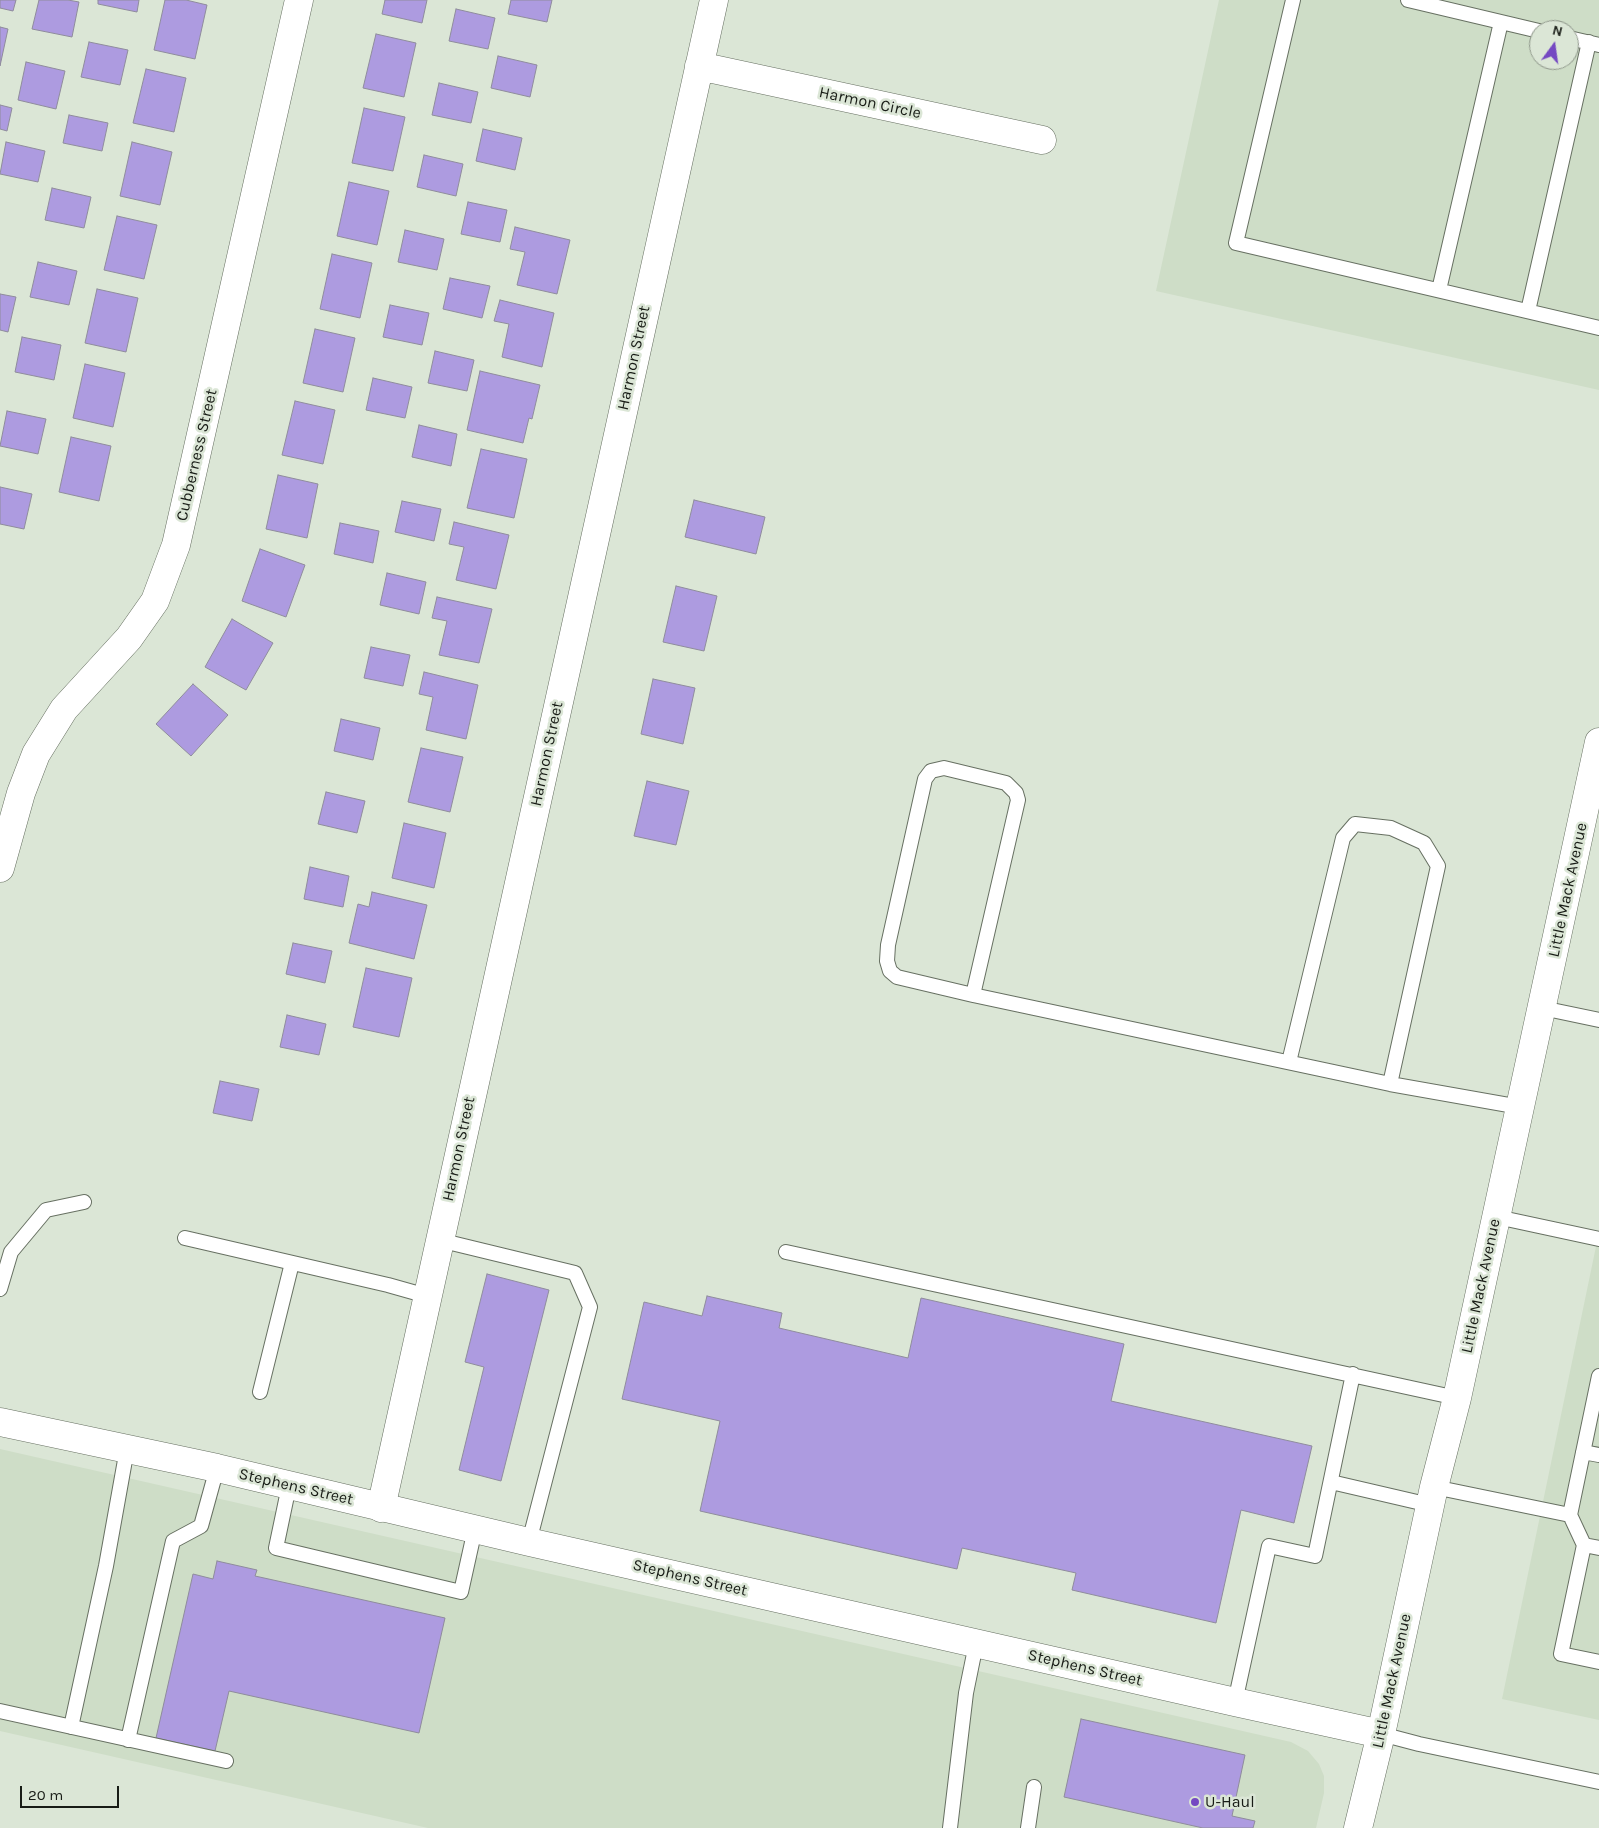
<!DOCTYPE html>
<style>
body{margin:0}
#map{position:relative;width:1599px;height:1828px;overflow:hidden;background:#dbe6d6;font-family:Karla,sans-serif}
canvas{display:block}
.north{position:absolute;left:1529px;top:20px;width:50px;height:50px;box-sizing:border-box;background:#dbe6d6;border:1px solid #8d9589;border-radius:50%;rotate:14deg;font-size:14px;font-weight:700;line-height:20px;text-align:center;color:#181c16}
.north::after{content:'';display:block;margin:auto;width:18px;height:22px;background:#7549c2;clip-path:polygon(50% 0,100% 100%,50% 72%,0 100%)}
.scale{position:absolute;left:20px;top:1786px;width:99px;height:22px;box-sizing:border-box;border:2px solid #181c16;border-top:0;padding-left:6px;font-size:15px;line-height:18px;white-space:nowrap;color:#181c16;-webkit-text-stroke:4px #dbe6d6;paint-order:stroke}
</style>
<div id="map">
<canvas width="1599" height="1828"></canvas>
<div class="north">N</div>
<div class="scale">20 m</div>
</div>
<script>
const g = document.querySelector('canvas').getContext('2d');
g.lineJoin = 'round';
function fillPath(path, color) { g.fillStyle = color; g.fill(path, 'evenodd'); }
const poly = rows => new Path2D(rows.map(r => 'M' + r).join(''));
function stroke(path, color, width, dash) { g.strokeStyle = color; g.lineWidth = width; g.lineCap = dash ? 'butt' : 'round'; g.setLineDash(dash || []); g.stroke(path); }
function label(font, color, halo, rows, align = 'center') {
  g.font = font + ' Karla,sans-serif'; g.lineWidth = 5; g.setLineDash([]); g.textBaseline = 'middle'; g.strokeStyle = halo; g.fillStyle = color; for (const [text, x, y, turn = 0] of rows) {
    g.save(); g.translate(x, y); g.rotate((+turn || 0) * Math.PI / 180); g.textAlign = isNaN(turn) ? turn : align; if (halo) g.strokeText(text, 0, 0); g.fillText(text, 0, 0); g.restore();
  }
}
const built = poly([
 [1219,0,1599,0,1599,390,1156,291],
 [1539,30,1569,30,1569,60,1539,60],
 [1599,1232,1599,1720,1502,1699],
 [0,1449,1291,1742,1308,1751,1319,1764,1324,1776,1324,1793,1316,1828,428,1828,0,1731]
]);
const building = poly([
 [0,0,16,0,13,11,0,8,0,0],
 [39,0,68,0,79,2,72,37,32,29,39,0],
 [98,0,139,0,137,12,98,4,98,0],
 [165,0,186,0,207,5,195,59,154,50,165,0],
 [385,0,427,0,422,23,382,14,385,0],
 [511,0,552,0,547,22,508,14,511,0],
 [456,9,495,18,488,49,449,41,456,9],
 [0,27,8,29,0,66,0,27],
 [376,34,416,43,404,97,363,88,376,34],
 [89,42,128,50,120,85,81,77,89,42],
 [498,56,537,65,530,97,491,88,498,56],
 [26,62,65,71,56,109,18,100,26,62],
 [146,69,186,78,174,132,133,123,146,69],
 [439,83,478,92,471,123,432,115,439,83],
 [0,105,12,108,7,131,0,129,0,105],
 [364,108,405,117,393,171,352,163,364,108],
 [69,115,108,123,102,151,63,143,69,115],
 [483,129,522,138,515,170,476,161,483,129],
 [6,142,45,151,38,182,0,174,6,142],
 [132,142,172,152,160,205,120,196,132,142],
 [424,155,463,164,456,196,417,187,424,155],
 [349,182,389,191,377,245,337,236,349,182],
 [52,188,91,197,84,228,45,220,52,188],
 [468,202,507,210,500,242,461,234,468,202],
 [117,216,157,225,144,279,104,270,117,216],
 [515,227,570,240,557,294,517,285,525,252,510,249,515,227],
 [405,230,444,239,437,270,398,262,405,230],
 [332,254,372,263,360,318,320,309,332,254],
 [38,262,77,271,69,305,30,297,38,262],
 [450,278,490,286,482,318,443,309,450,278],
 [97,289,138,298,126,352,85,343,97,289],
 [0,294,16,297,8,332,0,330,0,294],
 [500,300,554,313,542,367,502,357,509,324,494,321,500,300],
 [390,305,429,313,422,345,383,337,390,305],
 [315,329,355,338,343,392,303,383,315,329],
 [22,337,61,345,54,380,15,372,22,337],
 [435,351,474,360,467,391,428,383,435,351],
 [85,364,125,373,113,427,73,418,85,364],
 [480,371,540,385,532,419,529,418,523,443,467,430,480,371],
 [373,378,412,387,405,418,366,410,373,378],
 [295,401,335,410,323,464,282,455,295,401],
 [7,411,46,419,38,454,0,446,7,411],
 [419,425,457,434,451,466,412,457,419,425],
 [71,437,111,446,99,501,59,492,71,437],
 [481,449,527,459,514,518,467,508,481,449],
 [278,475,318,484,307,538,266,529,278,475],
 [0,487,32,494,24,529,0,524,0,487],
 [694,500,765,517,756,554,685,537,694,500],
 [402,501,441,509,434,541,395,532,402,501],
 [454,522,509,535,496,589,456,580,464,547,449,544,454,522],
 [340,523,379,531,373,563,334,554,340,523],
 [260,549,305,565,286,617,242,601,260,549],
 [387,573,426,582,419,614,380,605,387,573],
 [676,586,717,596,704,651,663,642,676,586],
 [437,597,492,609,479,663,439,655,447,621,432,618,437,597],
 [232,619,273,643,246,690,205,667,232,619],
 [371,647,410,655,403,686,364,678,371,647],
 [424,672,478,685,466,739,426,730,433,697,419,694,424,672],
 [653,679,695,688,683,744,641,734,653,679],
 [193,684,228,715,191,756,156,724,193,684],
 [341,719,380,728,373,760,334,751,341,719],
 [421,748,463,757,450,812,408,802,421,748],
 [647,781,689,791,676,845,634,836,647,781],
 [326,792,365,801,357,833,318,824,326,792],
 [404,823,446,833,434,888,392,878,404,823],
 [310,867,349,876,343,907,304,899,310,867],
 [372,892,427,905,414,959,349,943,358,904,369,907,372,892],
 [293,943,332,951,325,983,286,974,293,943],
 [366,968,412,978,399,1037,353,1027,366,968],
 [287,1015,326,1024,319,1055,280,1047,287,1015],
 [220,1081,259,1089,252,1121,213,1113,220,1081],
 [487,1274,549,1290,501,1481,459,1470,484,1367,465,1362,487,1274],
 [707,1296,782,1313,779,1328,908,1358,921,1298,1124,1344,1111,1401,1312,1446,1294,1523,1241,1510,1216,1623,1072,1590,1076,1573,962,1548,957,1569,700,1511,720,1421,622,1399,644,1302,702,1316,707,1296],
 [217,1561,257,1570,255,1576,445,1618,419,1733,229,1691,215,1751,156,1738,193,1574,213,1579,217,1561],
 [1081,1719,1245,1755,1232,1816,1255,1821,1253,1828,1203,1828,1064,1797,1081,1719]
]);
const lane = poly([
 [1293,0,1236,243,1599,328],
 [1408,0,1539,31],
 [1569,38,1599,45],
 [1439,290,1501,22],
 [1528,311,1589,42],
 [973,995,1018,800,1016,793,1006,783,944,768,931,771,925,779,888,945,887,961,890,971,897,977,973,995,1390,1084,1520,1107],
 [1542,1008,1599,1020],
 [1289,1062,1343,838,1355,824,1391,828,1424,843,1438,866,1390,1084],
 [1497,1217,1599,1239],
 [185,1238,388,1285,427,1296],
 [439,1240,575,1273,590,1307,529,1542],
 [786,1252,1457,1398],
 [0,1289,11,1252,46,1210,84,1202],
 [1599,1376,1570,1515,1584,1545,1561,1654,1599,1662],
 [260,1392,292,1263],
 [1583,1452,1599,1455],
 [1331,1482,1430,1505],
 [289,1486,276,1548,461,1592,475,1529],
 [1434,1487,1570,1515],
 [1584,1545,1599,1548],
 [1235,1702,1269,1546,1315,1556,1353,1374],
 [0,1711,226,1761],
 [71,1727,106,1566,127,1449],
 [1381,1734,1419,1744,1599,1782],
 [128,1740,173,1541,201,1526,217,1468],
 [950,1828,966,1693,976,1644],
 [1028,1828,1034,1787]
]);
const street = poly([
 [699,66,1042,140],
 [0,868,21,793,36,754,64,709,129,638,155,601,176,545,299,0],
 [381,1508,714,0]
]);
const secondary = poly([
 [0,1422,217,1468,529,1542,1235,1702,1381,1734],
 [1358,1828,1381,1734,1434,1487,1457,1398,1599,742]
]);
const markers = [
 [1195,1802,5,"#7549c2"]
];
const streetNames = [
 ["Harmon Circle",870,103,12],
 ["Harmon Street",634,358,-78],
 ["Cubberness Street",197,455,-77],
 ["Harmon Street",547,754,-78],
 ["Little Mack Avenue",1568,890,-78],
 ["Harmon Street",459,1149,-78],
 ["Little Mack Avenue",1481,1286,-78],
 ["Stephens Street",296,1487,13],
 ["Stephens Street",690,1578,13],
 ["Stephens Street",1085,1668,13],
 ["Little Mack Avenue",1392,1681,-78]
];
const poiNames = [
 ["U-Haul",1205,1802]
];
fillPath(built, '#ceddc7');
fillPath(building, '#ad9be0');
stroke(building, '#8f8c9c', 1);
stroke(lane, '#677062', 16);
stroke(street, '#677062', 29);
stroke(secondary, '#677062', 29);
stroke(lane, '#fff', 14);
stroke(street, '#fff', 28);
stroke(secondary, '#fff', 28);
for (const [x, y, r, color] of markers) { const dot = new Path2D(); dot.arc(x, y, r, 0, 2 * Math.PI); g.fillStyle = color; g.fill(dot); stroke(dot, '#dbe6d6', 2); }
label('16px', '#181c16', '#dbe6d6', streetNames);
label('16px', '#181c16', '#dbe6d6', poiNames, 'left');
</script>
